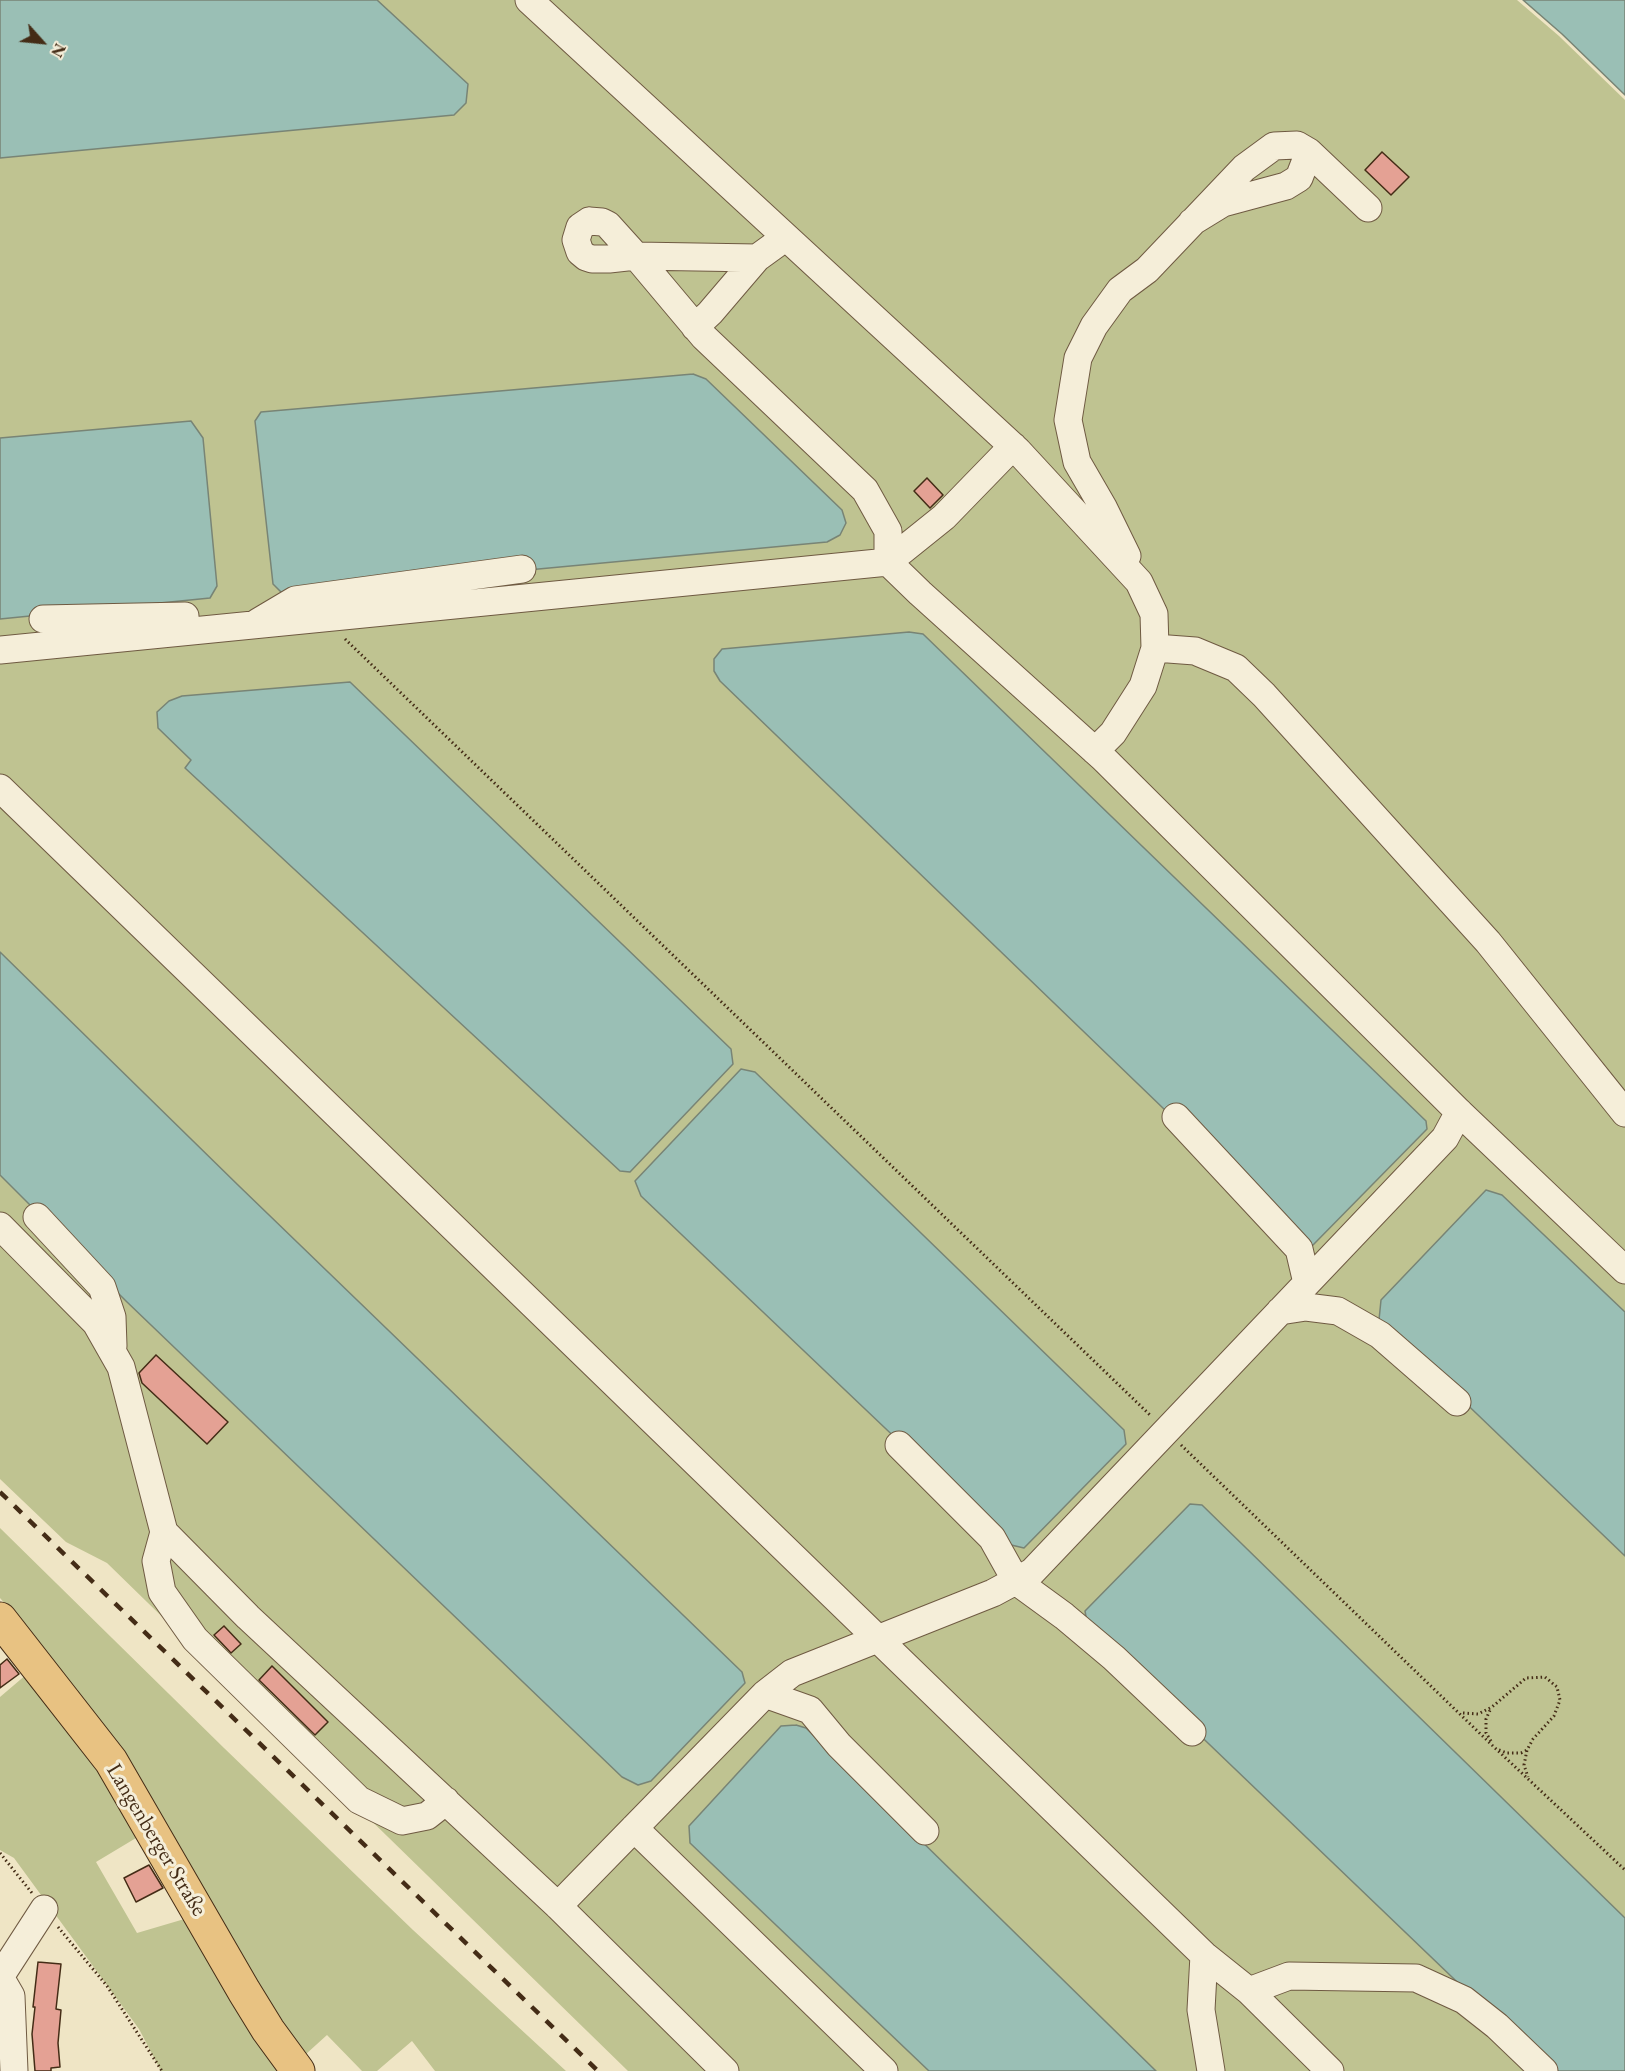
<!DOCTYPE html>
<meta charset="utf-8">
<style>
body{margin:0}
#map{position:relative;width:1625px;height:2071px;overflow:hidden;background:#efe5c5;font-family:"EB Garamond",serif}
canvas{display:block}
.north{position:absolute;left:12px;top:12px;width:60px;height:60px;-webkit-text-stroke:4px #f5eed9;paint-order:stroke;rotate:117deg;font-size:16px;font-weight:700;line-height:24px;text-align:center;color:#442c16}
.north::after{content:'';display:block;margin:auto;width:21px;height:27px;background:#442c16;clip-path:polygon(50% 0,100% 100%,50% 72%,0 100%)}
</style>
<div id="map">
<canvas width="1625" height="2071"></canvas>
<div class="north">N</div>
</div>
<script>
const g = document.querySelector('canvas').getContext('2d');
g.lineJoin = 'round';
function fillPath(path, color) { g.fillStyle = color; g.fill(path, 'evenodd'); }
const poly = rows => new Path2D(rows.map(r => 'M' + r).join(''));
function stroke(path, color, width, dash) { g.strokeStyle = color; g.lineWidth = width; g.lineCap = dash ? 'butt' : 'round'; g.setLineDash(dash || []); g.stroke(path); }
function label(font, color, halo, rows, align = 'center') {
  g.font = font + ' "EB Garamond",serif'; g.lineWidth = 6; g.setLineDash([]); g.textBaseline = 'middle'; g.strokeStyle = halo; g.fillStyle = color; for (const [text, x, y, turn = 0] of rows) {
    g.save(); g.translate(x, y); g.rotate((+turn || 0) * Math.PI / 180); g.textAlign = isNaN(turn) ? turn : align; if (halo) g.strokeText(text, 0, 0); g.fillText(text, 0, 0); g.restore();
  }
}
const green = poly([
 [0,0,1517,0,1559,36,1625,100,1625,1312,1502,1196,1379,1320,1625,1556,1625,2071,628,2071,107,1563,66,1542,0,1479],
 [0,1528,224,1748,413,1930,566,2071,435,2071,412,2041,377,2071,362,2071,327,2035,295,2064,30,1632,0,1598],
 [27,1674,108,1777,141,1835,96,1862,137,1933,198,1915,296,2071,161,2071,139,2029,14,1858,0,1850,0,1697]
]);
const water = poly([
 [0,0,377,0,468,84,466,103,454,115,0,158,0,0],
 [1523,0,1625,0,1625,95,1562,34,1523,0],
 [693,374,706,379,842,510,846,523,840,535,827,542,282,593,273,584,255,421,261,412,693,374],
 [191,421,203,438,217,586,210,598,0,619,0,438,191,421],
 [909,632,923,634,1426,1121,1427,1129,1313,1245,1304,1244,720,681,714,671,714,659,722,649,909,632],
 [350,682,731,1049,733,1064,630,1172,620,1171,185,768,191,760,158,728,157,712,169,701,182,696,350,682],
 [0,952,239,1186,742,1672,745,1683,651,1781,638,1785,622,1777,127,1302,0,1175,0,952],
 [741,1069,755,1072,1124,1430,1126,1444,1024,1548,1007,1544,641,1196,635,1181,741,1069],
 [1486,1190,1502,1195,1625,1312,1625,1556,1379,1320,1381,1300,1486,1190],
 [1190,1504,1202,1505,1625,1918,1625,2071,1550,2071,1088,1628,1085,1611,1190,1504],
 [796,1725,806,1728,1156,2071,929,2071,690,1843,689,1826,781,1726,796,1725]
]);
const building = poly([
 [1382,152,1409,177,1391,195,1365,170,1382,152],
 [927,478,943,495,930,508,914,491,927,478],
 [156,1355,228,1422,207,1444,142,1383,139,1373,156,1355],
 [224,1626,241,1644,231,1653,214,1635,224,1626],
 [7,1659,19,1674,0,1688,0,1665,7,1659],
 [272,1666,328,1722,315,1735,259,1680,272,1666],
 [149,1865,163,1888,136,1902,124,1878,149,1865],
 [38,1962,61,1964,56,2009,61,2010,58,2043,60,2067,51,2068,51,2071,35,2071,32,2034,35,2007,33,2007,38,1962]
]);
const path = poly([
 [345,639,1150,1415],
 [1181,1445,1494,1747,1625,1870],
 [1463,1713,1478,1714,1492,1707,1526,1678,1545,1677,1557,1687,1560,1700,1554,1716,1533,1739,1527,1750,1524,1765,1528,1777],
 [1491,1741,1486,1733,1486,1719,1491,1708],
 [1499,1750,1507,1753,1521,1753,1527,1750],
 [0,1853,32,1893],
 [58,1927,107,1986,162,2071]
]);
const minor = poly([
 [529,0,1018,451,1139,582,1154,614,1155,648,1143,686,1113,733,1095,751],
 [1309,152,1368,208],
 [589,221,602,222,608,225,636,256,609,259,592,259,586,257,580,252,576,240,580,227,589,221],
 [636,256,704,337,865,490,888,531,888,562],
 [636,256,757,258,786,237],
 [695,327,710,313,757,258],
 [1127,556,1103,507,1077,462,1068,420,1078,358,1094,326,1120,290,1147,270,1244,168,1274,146,1297,145,1309,152,1299,178,1286,186,1223,203,1192,222],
 [888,562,944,517,1013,446],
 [43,619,185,616],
 [258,622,295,600,522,569],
 [1155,648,1195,651,1236,668,1264,695,1488,942,1625,1113],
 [0,650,888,562,920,593,1103,758,1459,1112,1625,1270],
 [0,788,1204,1955,1249,1991,1330,2071],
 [1176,1117,1299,1249,1307,1283],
 [37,1217,102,1287,112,1317,113,1346],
 [0,1226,96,1323,121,1367,164,1532,248,1617,558,1906,725,2071],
 [1280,1311,1306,1307,1338,1311,1380,1335,1457,1402],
 [899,1445,992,1538,1016,1581,1064,1616,1114,1658,1192,1732],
 [164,1532,156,1561,162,1592,195,1639,359,1800,402,1821,427,1816,446,1801],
 [765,1694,810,1710,839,1745,925,1831],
 [634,1828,884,2071],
 [558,1906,765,1694,792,1673,993,1593,1032,1572,1445,1138,1459,1112],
 [1204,1955,1201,2010,1211,2071],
 [0,1977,11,1996,14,2071],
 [0,1977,44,1909],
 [1249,1991,1289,1976,1416,1978,1464,2000,1497,2026,1544,2071]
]);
const major = poly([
 [0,1619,111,1761,244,1991,268,2030,298,2071]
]);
const rail = poly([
 [0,1492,598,2071]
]);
const streetNames = [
 ["Langenberger Straße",156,1840,59]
];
fillPath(green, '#bfc391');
fillPath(water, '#9abfb5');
stroke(water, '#788475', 1.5);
fillPath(building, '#e4a194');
stroke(building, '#442c16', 1.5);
stroke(minor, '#6f5a42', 29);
stroke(major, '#442c16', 35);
stroke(path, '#442c16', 3, [1.5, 3]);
stroke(minor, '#f5eed9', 27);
stroke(major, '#e8c282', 33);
stroke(rail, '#442c16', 4.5, [10, 10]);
label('22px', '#442c16', '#f5eed9', streetNames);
</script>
